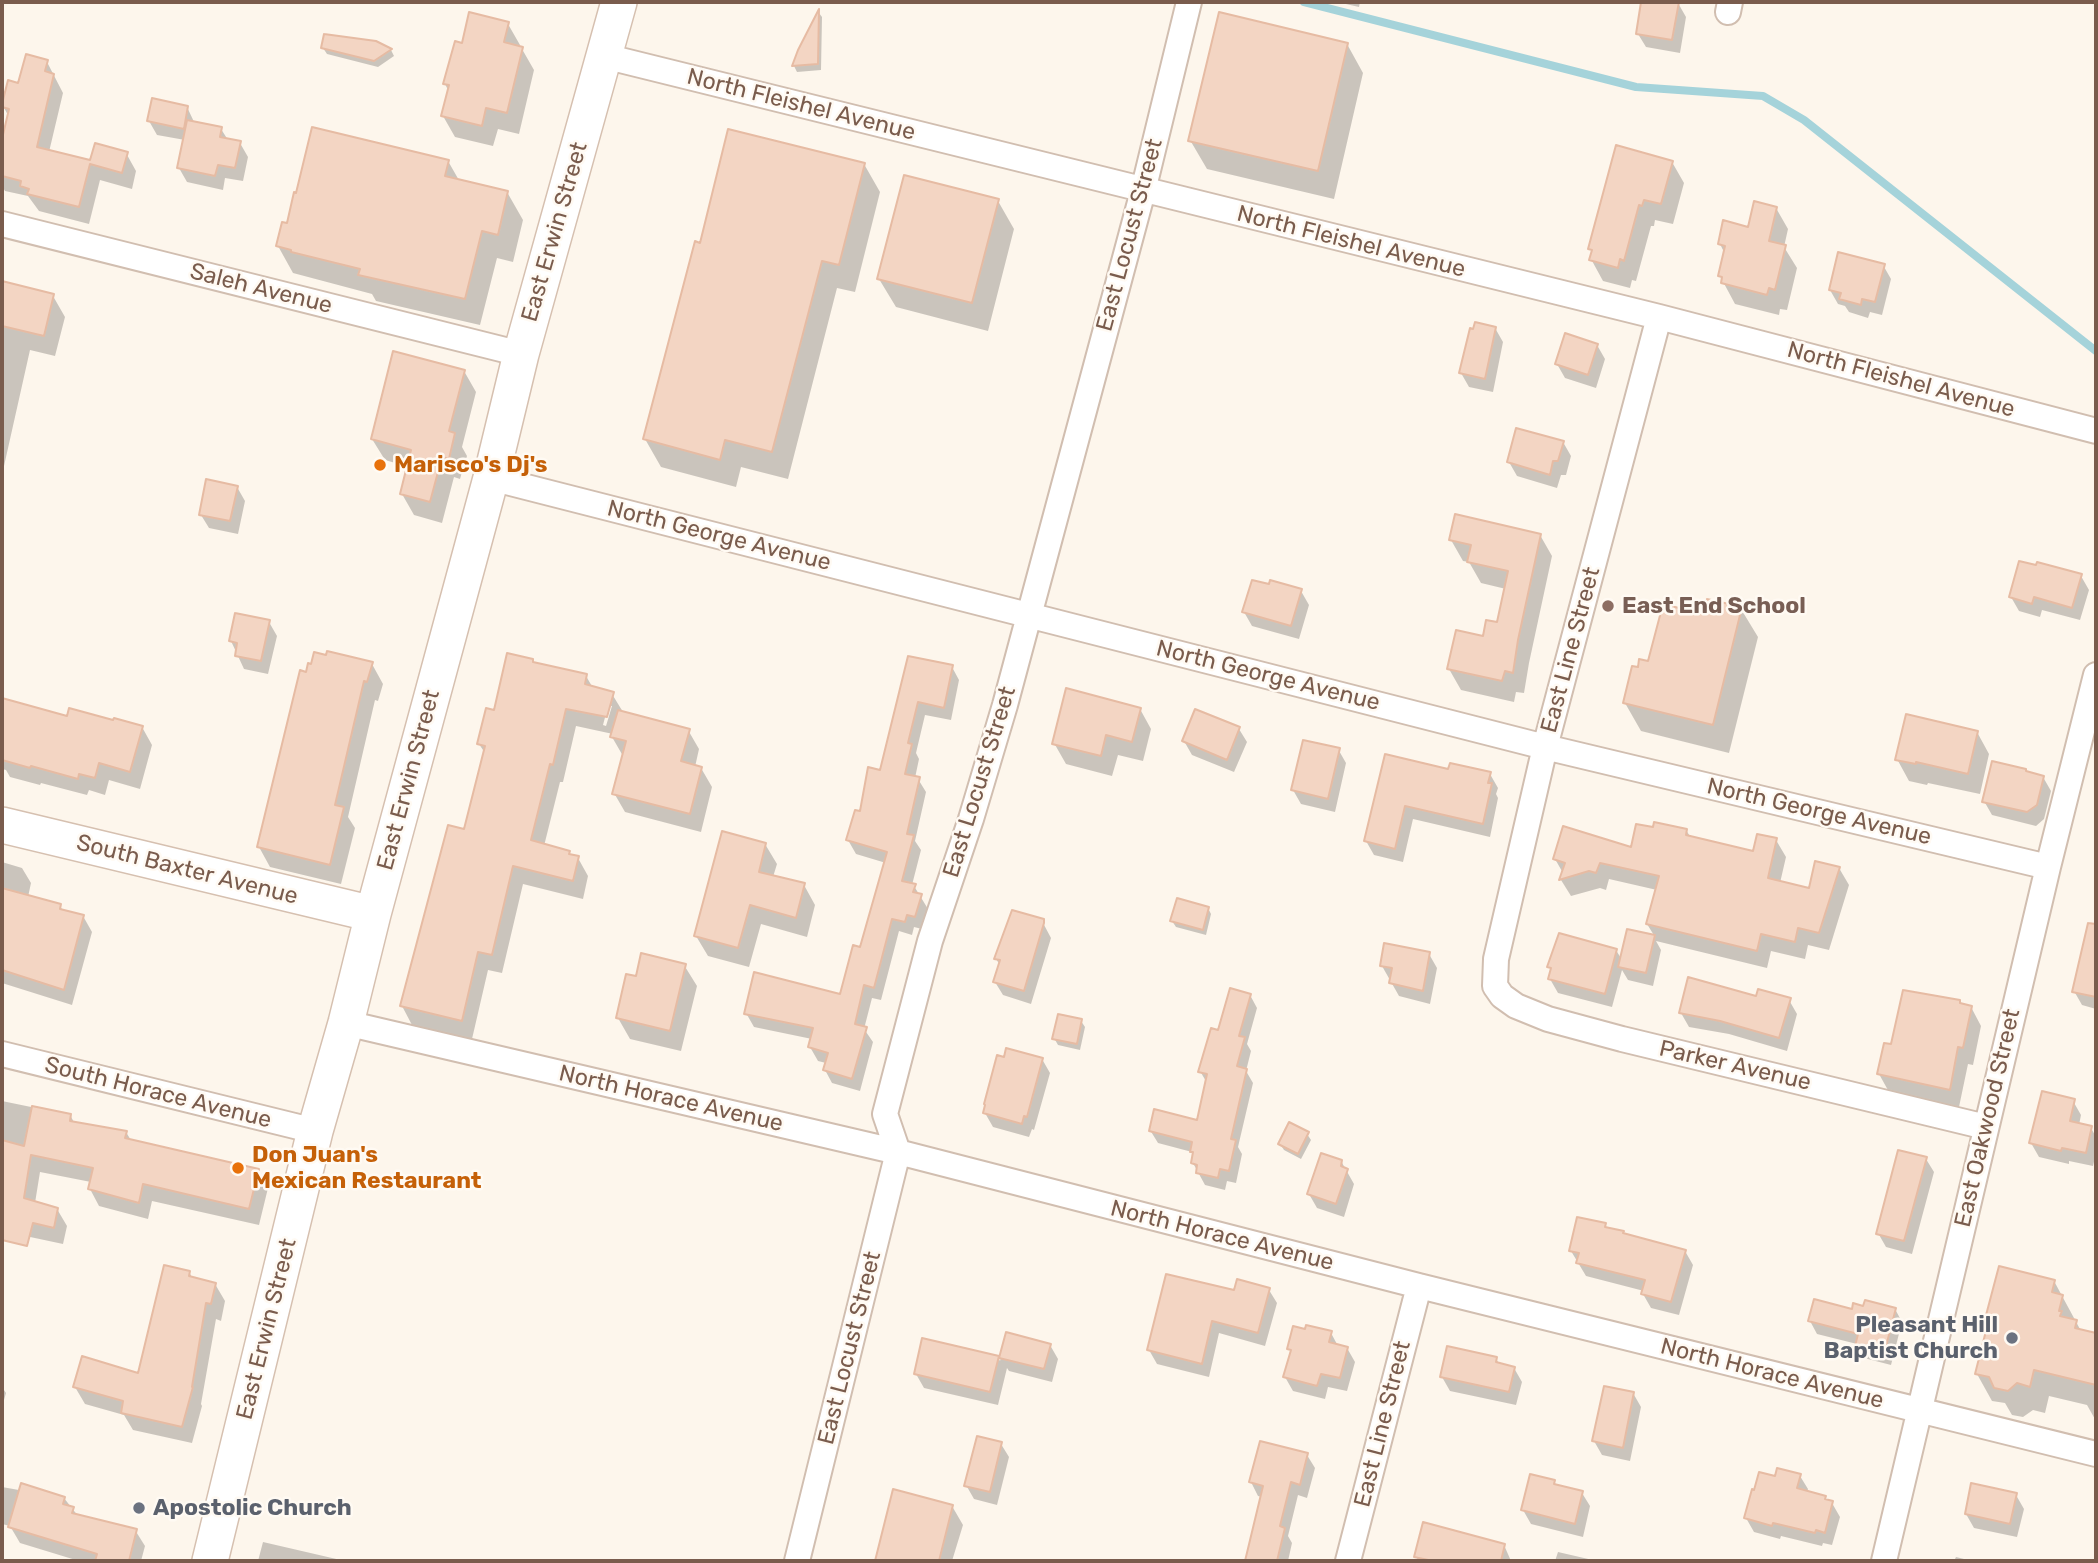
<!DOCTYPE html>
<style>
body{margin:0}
#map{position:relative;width:2098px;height:1563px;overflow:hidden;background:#fdf6ec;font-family:Rubik,sans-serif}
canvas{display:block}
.frame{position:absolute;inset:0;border:4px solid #7a5c4d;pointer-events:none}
</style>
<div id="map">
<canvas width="2098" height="1563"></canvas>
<div class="frame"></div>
</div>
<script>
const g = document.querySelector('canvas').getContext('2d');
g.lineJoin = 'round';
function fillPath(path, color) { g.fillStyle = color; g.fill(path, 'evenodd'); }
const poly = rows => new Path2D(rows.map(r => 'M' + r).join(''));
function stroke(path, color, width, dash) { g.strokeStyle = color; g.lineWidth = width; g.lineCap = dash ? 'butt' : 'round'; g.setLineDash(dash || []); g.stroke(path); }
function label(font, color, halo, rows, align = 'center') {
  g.font = font + ' Rubik,sans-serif'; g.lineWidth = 5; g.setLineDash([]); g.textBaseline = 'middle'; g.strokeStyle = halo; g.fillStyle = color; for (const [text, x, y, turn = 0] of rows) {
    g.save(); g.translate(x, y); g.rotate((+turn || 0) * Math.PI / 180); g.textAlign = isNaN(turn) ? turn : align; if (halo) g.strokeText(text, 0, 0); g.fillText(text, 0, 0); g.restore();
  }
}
const shadow = poly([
 [1337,2,1360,2,1359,7],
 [1643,2,1678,3,1686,17,1680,53,1646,47,1638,34],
 [819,13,822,17,821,70,797,72,794,66],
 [508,24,520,45,519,48,522,49,534,70,519,134,498,129,493,146,455,137,443,116,449,92,445,84,463,45],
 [375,43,391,50,394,56,378,67,327,54,323,48],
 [1347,44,1363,73,1334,199,1207,169,1190,140],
 [47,62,63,93,49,152,91,162,126,153,136,171,132,189,100,180,89,224,39,211,28,196,5,191,2,186,2,145,9,117,3,106,19,85],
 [187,107,195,124,221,129,228,140,240,143,248,157,243,181,225,178,223,190,187,182,179,168,185,140,157,135,149,121],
 [448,161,460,182,507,192,523,220,513,262,497,258,480,325,376,301,372,294,293,273,278,246,288,225],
 [1672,162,1684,183,1673,224,1655,220,1654,226,1651,226,1636,281,1632,280,1630,288,1603,281,1591,259,1593,254,1590,248],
 [864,164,880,192,855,292,837,288,788,479,741,467,736,487,661,467,645,439,701,245],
 [998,201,1014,229,988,331,896,307,879,279],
 [1776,208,1788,229,1784,247,1797,268,1787,310,1780,309,1779,315,1735,304,1720,276,1725,254,1720,244,1749,229],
 [1883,265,1891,279,1882,315,1870,312,1868,318,1849,312,1845,306,1838,304,1830,290],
 [2,283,53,296,65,317,55,356,30,350,2,475],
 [1495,328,1503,342,1493,392,1469,387,1461,373],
 [1597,345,1605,359,1596,388,1565,378,1557,364],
 [464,371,476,392,462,447,467,456,460,479,454,477,442,523,414,515,402,494,409,467,385,460,372,439],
 [1563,442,1571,456,1566,475,1561,475,1557,488,1517,476,1509,462],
 [237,487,245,501,238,534,209,528,201,515],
 [1540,535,1552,556,1529,663,1524,693,1516,692,1514,702,1461,690,1449,669,1498,624,1506,589,1481,583,1469,562,1463,561,1451,540],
 [2037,568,2081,576,2089,590,2080,620,2042,610,2040,617,2019,611,2011,597],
 [1301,591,1309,605,1299,639,1252,626,1244,612],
 [1741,609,1758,637,1729,753,1641,731,1625,703,1639,669,1650,663,1704,617],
 [269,622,277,636,268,674,244,669,231,641],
 [909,658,952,667,959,680,951,720,925,715,916,753,919,759,915,778,918,779,926,792,915,841,921,850,912,885,914,886,928,909,922,929,914,927,912,935,899,931,881,1000,872,998,864,1029,873,1042,860,1091,832,1083,825,1070,826,1063,818,1061,810,1047,812,1039,754,1027,746,1013,841,996,861,949,886,863,856,854,848,840,881,772],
 [532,660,534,664,586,676,593,688,612,694,623,712,688,730,699,749,695,767,701,768,712,787,701,832,625,812,614,793,623,756,612,737,613,734,576,726,563,782,560,782,544,846,569,853,571,856,578,858,588,876,583,899,523,884,502,973,488,970,472,1039,412,1025,402,1006,465,831,485,753,479,744,496,712],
 [608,706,612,706,606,726,603,725],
 [372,664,383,684,378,701,375,700,348,817,355,828,341,884,270,867,259,847,307,674,313,666],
 [2,697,7,701,68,718,142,727,152,745,140,789,109,780,105,795,89,790,87,795,41,783,40,785,10,777,6,770,2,769],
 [1140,709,1151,729,1143,761,1118,755,1112,776,1066,764,1054,743],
 [1239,729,1247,742,1234,772,1192,755,1184,741],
 [1977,732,1989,754,1980,794,1928,783,1927,785,1909,781,1897,759],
 [1338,749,1346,763,1335,812,1301,804,1293,790],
 [1387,756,1449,771,1490,774,1498,788,1496,794,1498,798,1490,837,1413,819,1403,862,1374,855,1366,841],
 [2027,773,2043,777,2051,791,2044,819,2036,826,1992,815,1984,801],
 [1686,830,1691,838,1754,853,1776,840,1786,857,1780,883,1810,890,1839,868,1849,885,1829,950,1808,945,1805,959,1771,951,1767,968,1656,941,1661,950,1653,986,1628,980,1622,970,1612,1007,1558,993,1550,979,1552,972,1549,967,1616,950,1622,960,1628,931,1655,937,1647,924,1657,890,1609,879,1606,890,1600,888,1571,896,1561,880,1563,873,1555,859,1632,849],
 [765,844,777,864,773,877,804,885,815,905,807,937,761,924,749,967,708,956,696,936],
 [2,862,22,868,31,883,28,897,60,906,63,911,83,916,92,932,72,1005,2,983],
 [1208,908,1211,914,1206,935,1176,927,1172,921],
 [2096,916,2096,1009,2082,1005,2074,991],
 [1042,921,1051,938,1031,1004,1003,995,995,982,1000,965,996,959],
 [1429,954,1437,968,1430,1004,1399,996,1382,966],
 [684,965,697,986,681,1051,630,1039,618,1018,637,978],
 [1250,995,1257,1008,1247,1044,1251,1051,1246,1071,1253,1083,1238,1147,1242,1154,1236,1183,1227,1181,1225,1190,1205,1185,1193,1163,1194,1156,1192,1152,1158,1143,1150,1130,1198,1122,1207,1083,1200,1071,1220,1032],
 [1757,998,1789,1000,1797,1014,1787,1051,1729,1034,1689,1027,1681,1013],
 [1961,1005,1971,1007,1981,1026,1973,1065,1968,1064,1959,1107,1889,1092,1879,1074,1893,1046],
 [1081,1021,1085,1027,1080,1050,1058,1045,1054,1038],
 [1042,1059,1050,1073,1034,1130,1032,1129,1029,1137,993,1127,985,1113],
 [2,1101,70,1115,75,1124,126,1132,132,1142,258,1171,268,1188,259,1225,152,1201,148,1219,99,1206,90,1189,91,1182,40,1172,35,1203,57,1209,67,1226,63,1244,2,1231],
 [2073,1101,2081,1115,2079,1125,2091,1128,2096,1137,2096,1153,2093,1166,2069,1161,2069,1164,2039,1157,2031,1143],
 [1307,1134,1311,1140,1301,1159,1284,1150,1280,1144],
 [1926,1159,1934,1172,1912,1254,1886,1247,1878,1233],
 [1341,1161,1354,1184,1344,1217,1317,1208,1309,1194],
 [1605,1225,1607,1229,1624,1235,1685,1251,1693,1265,1679,1315,1651,1308,1643,1294,1644,1291,1586,1276,1571,1251],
 [189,1272,193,1279,215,1284,225,1301,221,1321,216,1319,201,1404,202,1406,192,1443,133,1430,124,1415,85,1404,75,1387,139,1375],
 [2054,1281,2081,1331,2096,1334,2096,1421,2087,1405,2049,1396,2045,1413,2033,1410,2023,1417,2012,1415,2005,1403,1992,1401,1977,1374,1990,1323,1987,1318],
 [1269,1290,1277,1303,1265,1346,1219,1333,1209,1377,1157,1364,1149,1350,1235,1293],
 [1895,1309,1902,1322,1891,1365,1864,1358,1857,1344,1817,1334,1810,1321,1853,1311],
 [1331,1333,1338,1346,1347,1348,1355,1362,1347,1391,1328,1387,1325,1399,1293,1391,1285,1377,1292,1353,1289,1348],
 [1007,1334,1050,1345,1058,1359,1052,1382,1009,1371,1007,1368,998,1405,924,1388,916,1374,998,1357,1000,1361],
 [1496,1359,1500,1365,1514,1368,1522,1382,1516,1405,1450,1391,1442,1377],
 [2,1387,6,1393,2,1407],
 [1633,1393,1641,1407,1630,1461,1602,1455,1594,1441],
 [1001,1444,1009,1457,997,1505,974,1499,966,1485],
 [1307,1455,1315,1468,1307,1498,1298,1495,1288,1536,1292,1543,1288,1561,1246,1561,1262,1497,1258,1496,1251,1482],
 [1800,1476,1808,1489,1807,1493,1825,1497,1827,1501,1832,1503,1840,1517,1832,1545,1823,1543,1822,1546,1781,1536,1780,1539,1754,1532,1746,1518],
 [1554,1482,1557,1486,1582,1493,1590,1506,1583,1537,1531,1524,1523,1510],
 [2,1487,64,1498,78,1516,135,1530,145,1546,141,1561,79,1561,20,1543,10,1526,2,1524],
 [2016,1495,2024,1509,2017,1537,1974,1528,1966,1514],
 [952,1506,963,1525,952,1561,873,1561,874,1559,877,1560],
 [263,1542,345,1561,258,1561],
 [1504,1545,1511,1561,1419,1561,1416,1557],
 [1558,1552,1597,1561,1555,1561],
 [1956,1557,1972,1561,1954,1561]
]);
const stream = poly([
 [1304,2,1636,87,1763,96,1804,120,2096,351]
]);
const building = poly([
 [1641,2,1679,2,1672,40,1636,34,1641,2],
 [819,9,818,64,792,66,798,50,819,9],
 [469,12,509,22,504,42,523,47,507,113,486,108,482,126,441,116,449,85,443,84,455,41,462,43,469,12],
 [1219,12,1348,43,1318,171,1188,141,1219,12],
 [324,34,376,41,392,49,374,61,321,48,324,34],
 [26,54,48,60,45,71,54,74,37,147,90,160,95,143,128,152,122,173,90,164,79,207,27,194,29,189,20,186,21,181,2,176,2,139,9,109,2,107,2,104,8,80,18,83,26,54],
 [152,98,188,106,184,129,147,121,152,98],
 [187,120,222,127,220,137,241,141,235,168,218,165,215,176,177,168,187,120],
 [312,127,449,160,445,176,508,191,498,235,482,231,465,299,358,275,360,269,291,252,291,250,276,246,282,222,287,223,294,192,296,193,312,127],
 [728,129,865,163,839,265,822,261,772,452,725,440,720,460,643,439,695,241,700,243,728,129],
 [1616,145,1673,161,1661,204,1644,200,1642,206,1639,205,1624,261,1620,259,1618,268,1589,260,1592,250,1588,249,1616,145],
 [904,175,999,199,972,303,877,279,904,175],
 [1754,201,1777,207,1769,241,1786,245,1775,290,1769,288,1767,295,1721,283,1722,277,1718,276,1725,246,1718,244,1723,220,1748,227,1754,201],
 [1838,252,1885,264,1875,302,1862,299,1861,305,1839,299,1841,293,1829,290,1838,252],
 [2,281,54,294,44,336,2,326,2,281],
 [1475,322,1496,327,1485,379,1459,373,1470,328,1473,329,1475,322],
 [1565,333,1598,344,1588,375,1555,364,1565,333],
 [393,351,465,370,449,431,455,433,449,459,442,457,430,502,400,494,411,450,371,439,393,351],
 [1516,428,1564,441,1558,461,1553,461,1550,475,1507,462,1516,428],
 [206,479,238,486,230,521,199,515,206,479],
 [1455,514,1541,534,1518,640,1513,673,1505,671,1502,681,1447,669,1456,630,1483,636,1486,620,1497,622,1508,571,1467,562,1471,545,1449,540,1455,514],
 [2019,561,2036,565,2037,562,2082,574,2072,608,2034,597,2032,604,2009,597,2019,561],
 [1252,580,1269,584,1270,580,1302,589,1291,626,1242,612,1252,580],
 [1707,599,1742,607,1713,725,1623,703,1632,666,1638,667,1639,659,1648,661,1663,604,1703,614,1707,599],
 [235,613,270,620,261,661,235,656,237,643,229,641,235,613],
 [327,651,373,662,367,682,364,681,335,805,344,807,330,865,257,847,300,670,306,672,308,663,311,664,314,652,326,655,327,651],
 [507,653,533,659,533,662,587,674,585,684,614,692,607,717,566,709,553,765,550,764,531,840,570,851,569,854,579,856,573,881,513,866,492,955,478,952,462,1021,400,1006,448,825,464,829,485,746,477,744,486,708,494,710,507,653],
 [908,656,953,665,944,708,918,702,908,743,912,744,905,774,920,777,907,834,914,835,902,881,916,884,913,892,922,894,915,917,907,915,905,922,892,919,874,988,864,985,855,1024,867,1027,852,1079,823,1070,828,1053,808,1047,813,1028,744,1014,754,972,840,994,853,945,860,947,887,852,846,840,855,810,860,811,868,767,880,770,908,656],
 [1066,688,1141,708,1132,742,1106,735,1101,756,1052,744,1066,688],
 [2,698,67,716,69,708,113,720,114,718,143,726,130,772,99,763,95,778,79,774,78,779,31,766,30,768,2,760,2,698],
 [1195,709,1240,727,1227,760,1182,741,1195,709],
 [618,710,690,729,681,761,702,767,690,814,612,794,626,741,610,737,618,710],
 [1906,714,1978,731,1968,774,1916,762,1916,764,1895,760,1906,714],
 [1303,740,1340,748,1328,799,1291,790,1303,740],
 [1385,754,1448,769,1450,763,1491,772,1488,783,1492,783,1483,824,1405,806,1395,849,1364,841,1385,754],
 [1992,761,2026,769,2026,771,2044,776,2037,805,2027,812,1982,802,1992,761],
 [1654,822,1687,829,1686,835,1753,851,1757,834,1777,838,1768,878,1809,888,1815,861,1840,867,1819,933,1798,928,1795,942,1761,934,1757,951,1646,924,1659,876,1600,863,1596,873,1589,871,1559,880,1565,863,1553,859,1563,826,1631,847,1636,824,1653,827,1654,822],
 [722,831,766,843,759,872,805,883,796,918,750,905,738,948,694,936,722,831],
 [2,888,61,904,60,909,84,915,64,990,2,970,2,888],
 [1177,898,1209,907,1203,930,1170,921,1177,898],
 [1012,910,1044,919,1044,923,1024,991,993,982,1000,960,994,959,1012,910],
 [2088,923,2096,924,2096,997,2072,992,2088,923],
 [1627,929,1655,935,1646,973,1618,967,1627,929],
 [1559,933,1617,949,1605,994,1548,979,1551,968,1547,967,1559,933],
 [1384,943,1430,952,1423,991,1389,983,1392,968,1380,966,1384,943],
 [641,953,686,964,670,1031,616,1018,626,974,636,976,641,953],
 [1688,977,1756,996,1758,989,1791,998,1779,1038,1720,1021,1679,1013,1688,977],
 [1230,988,1251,994,1239,1036,1245,1037,1237,1066,1247,1069,1231,1139,1236,1140,1229,1171,1220,1169,1218,1178,1196,1173,1197,1165,1191,1163,1193,1152,1190,1152,1192,1142,1149,1131,1154,1109,1197,1120,1207,1074,1198,1072,1211,1028,1218,1030,1230,988],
 [1903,990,1960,1000,1960,1003,1972,1006,1963,1048,1958,1047,1950,1090,1877,1074,1884,1043,1891,1044,1903,990],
 [1058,1014,1082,1019,1077,1044,1052,1039,1058,1014],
 [1006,1048,1043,1058,1027,1117,1024,1116,1022,1124,983,1113,985,1105,984,1104,997,1055,1004,1057,1006,1048],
 [2042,1091,2075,1099,2070,1121,2092,1126,2086,1153,2062,1148,2061,1151,2029,1143,2042,1091],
 [32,1106,71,1114,70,1121,127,1131,125,1138,259,1169,249,1209,143,1184,139,1203,88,1189,93,1168,31,1155,24,1198,58,1208,54,1228,33,1223,27,1246,2,1240,2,1140,24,1146,32,1106],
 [1289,1122,1309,1132,1298,1154,1278,1144,1289,1122],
 [1898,1150,1927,1157,1904,1241,1876,1234,1898,1150],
 [1321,1153,1342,1160,1341,1166,1348,1169,1336,1204,1307,1194,1321,1153],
 [1577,1217,1606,1223,1605,1227,1624,1231,1623,1233,1686,1250,1671,1302,1641,1294,1645,1280,1576,1263,1579,1253,1569,1251,1577,1217],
 [164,1265,190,1271,189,1276,216,1283,211,1304,206,1303,192,1387,193,1387,182,1427,121,1413,123,1401,73,1387,82,1356,138,1373,164,1265],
 [1999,1266,2055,1280,2052,1292,2063,1295,2059,1311,2062,1311,2060,1316,2077,1320,2075,1328,2096,1333,2096,1385,2034,1370,2030,1387,2017,1383,2008,1391,1994,1388,1989,1377,1975,1374,1989,1319,1985,1319,1999,1266],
 [1166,1274,1234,1290,1237,1279,1270,1288,1258,1333,1212,1321,1202,1364,1147,1350,1166,1274],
 [1814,1299,1852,1309,1853,1303,1863,1306,1865,1300,1896,1308,1884,1354,1855,1346,1858,1334,1808,1321,1814,1299],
 [1306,1325,1332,1331,1329,1342,1348,1347,1340,1378,1321,1374,1317,1386,1283,1377,1291,1350,1287,1349,1293,1326,1305,1329,1306,1325],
 [1006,1332,1051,1344,1044,1369,999,1358,1006,1332],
 [922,1338,999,1356,990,1392,914,1374,922,1338],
 [1447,1346,1497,1357,1496,1362,1515,1367,1509,1392,1440,1377,1447,1346],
 [1604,1386,1634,1392,1623,1448,1592,1441,1604,1386],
 [977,1436,1002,1442,990,1492,964,1486,977,1436],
 [1260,1441,1308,1453,1300,1485,1291,1482,1280,1526,1285,1528,1277,1561,1245,1561,1263,1486,1249,1482,1260,1441],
 [1777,1468,1801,1474,1797,1488,1826,1496,1825,1499,1833,1501,1825,1533,1816,1530,1815,1533,1773,1523,1772,1526,1744,1518,1752,1489,1754,1490,1759,1472,1775,1476,1777,1468],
 [1530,1474,1555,1480,1554,1484,1583,1491,1575,1524,1521,1510,1530,1474],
 [21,1483,65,1497,63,1504,74,1507,72,1513,137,1529,129,1561,95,1561,97,1554,8,1527,21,1483],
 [1971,1483,2017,1493,2010,1524,1965,1514,1971,1483],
 [893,1489,953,1505,939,1561,875,1561,893,1489],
 [1423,1522,1505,1544,1501,1561,1433,1561,1414,1557,1423,1522]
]);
const street = poly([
 [1728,12,1730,2],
 [604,56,1659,317,2096,431],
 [2,224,521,354],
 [1659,317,1545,747,1496,959,1495,986,1502,996,1516,1006,1548,1019,1622,1039,1986,1127],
 [491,478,1545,747,2048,867],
 [346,1023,898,1152,1419,1286,2096,1454],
 [2,1054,315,1131],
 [797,1561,898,1152,885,1114,930,941,971,819,1005,705,1143,191,1189,2],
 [1348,1561,1419,1286],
 [1884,1561,2048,867,2096,675]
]);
const secondary = poly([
 [2,825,373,914],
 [210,1561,315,1131,346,1023,373,914,491,478,521,354,619,2]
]);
const markers = [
 [380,465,7,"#e8710a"],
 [1608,606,7,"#8d6e63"],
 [238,1168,7,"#e8710a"],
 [2012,1338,7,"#6b7280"],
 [139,1508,7,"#6b7280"]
];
const streetNames = [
 ["North Fleishel Avenue",801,105,14],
 ["East Erwin Street",555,232,-74],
 ["East Locust Street",1130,235,-75],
 ["North Fleishel Avenue",1351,242,14],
 ["Saleh Avenue",261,289,14],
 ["North Fleishel Avenue",1901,380,15],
 ["North George Avenue",719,536,14],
 ["East Line Street",1571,650,-75],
 ["North George Avenue",1268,676,14],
 ["East Erwin Street",409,780,-75],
 ["East Locust Street",980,782,-73],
 ["North George Avenue",1819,812,13],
 ["South Baxter Avenue",187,870,14],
 ["Parker Avenue",1735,1066,13],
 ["South Horace Avenue",158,1093,14],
 ["North Horace Avenue",671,1099,13],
 ["East Oakwood Street",1988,1118,-77],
 ["North Horace Avenue",1222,1236,14],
 ["East Erwin Street",267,1329,-76],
 ["East Locust Street",850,1348,-76],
 ["North Horace Avenue",1772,1374,14],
 ["East Line Street",1383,1424,-76]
];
const foodNames = [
 ["Marisco's Dj's",394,465],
 ["Don Juan's",252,1155],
 ["Mexican Restaurant",252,1181]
];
const educationNames = [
 ["East End School",1622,606]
];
const worshipNames = [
 ["Pleasant Hill",1998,1325],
 ["Baptist Church",1998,1351],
 ["Apostolic Church",153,1508,"left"]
];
fillPath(shadow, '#0003');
stroke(stream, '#a5d3da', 8);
fillPath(building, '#f3d5c3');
stroke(building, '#e6bba3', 2);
stroke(street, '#d1beb0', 28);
stroke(secondary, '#d6c0b0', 38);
stroke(street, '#fff', 24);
stroke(secondary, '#fff', 35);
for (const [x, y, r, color] of markers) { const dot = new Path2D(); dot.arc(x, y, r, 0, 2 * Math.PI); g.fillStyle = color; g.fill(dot); stroke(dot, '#fffaf3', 2.5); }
label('23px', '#7a5c4d', '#fffaf3', streetNames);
label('bold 23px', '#c56008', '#fffaf3', foodNames, 'left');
label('bold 23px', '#785e54', '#fffaf3', educationNames, 'left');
label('bold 23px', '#5b616d', '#fffaf3', worshipNames, 'right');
</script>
